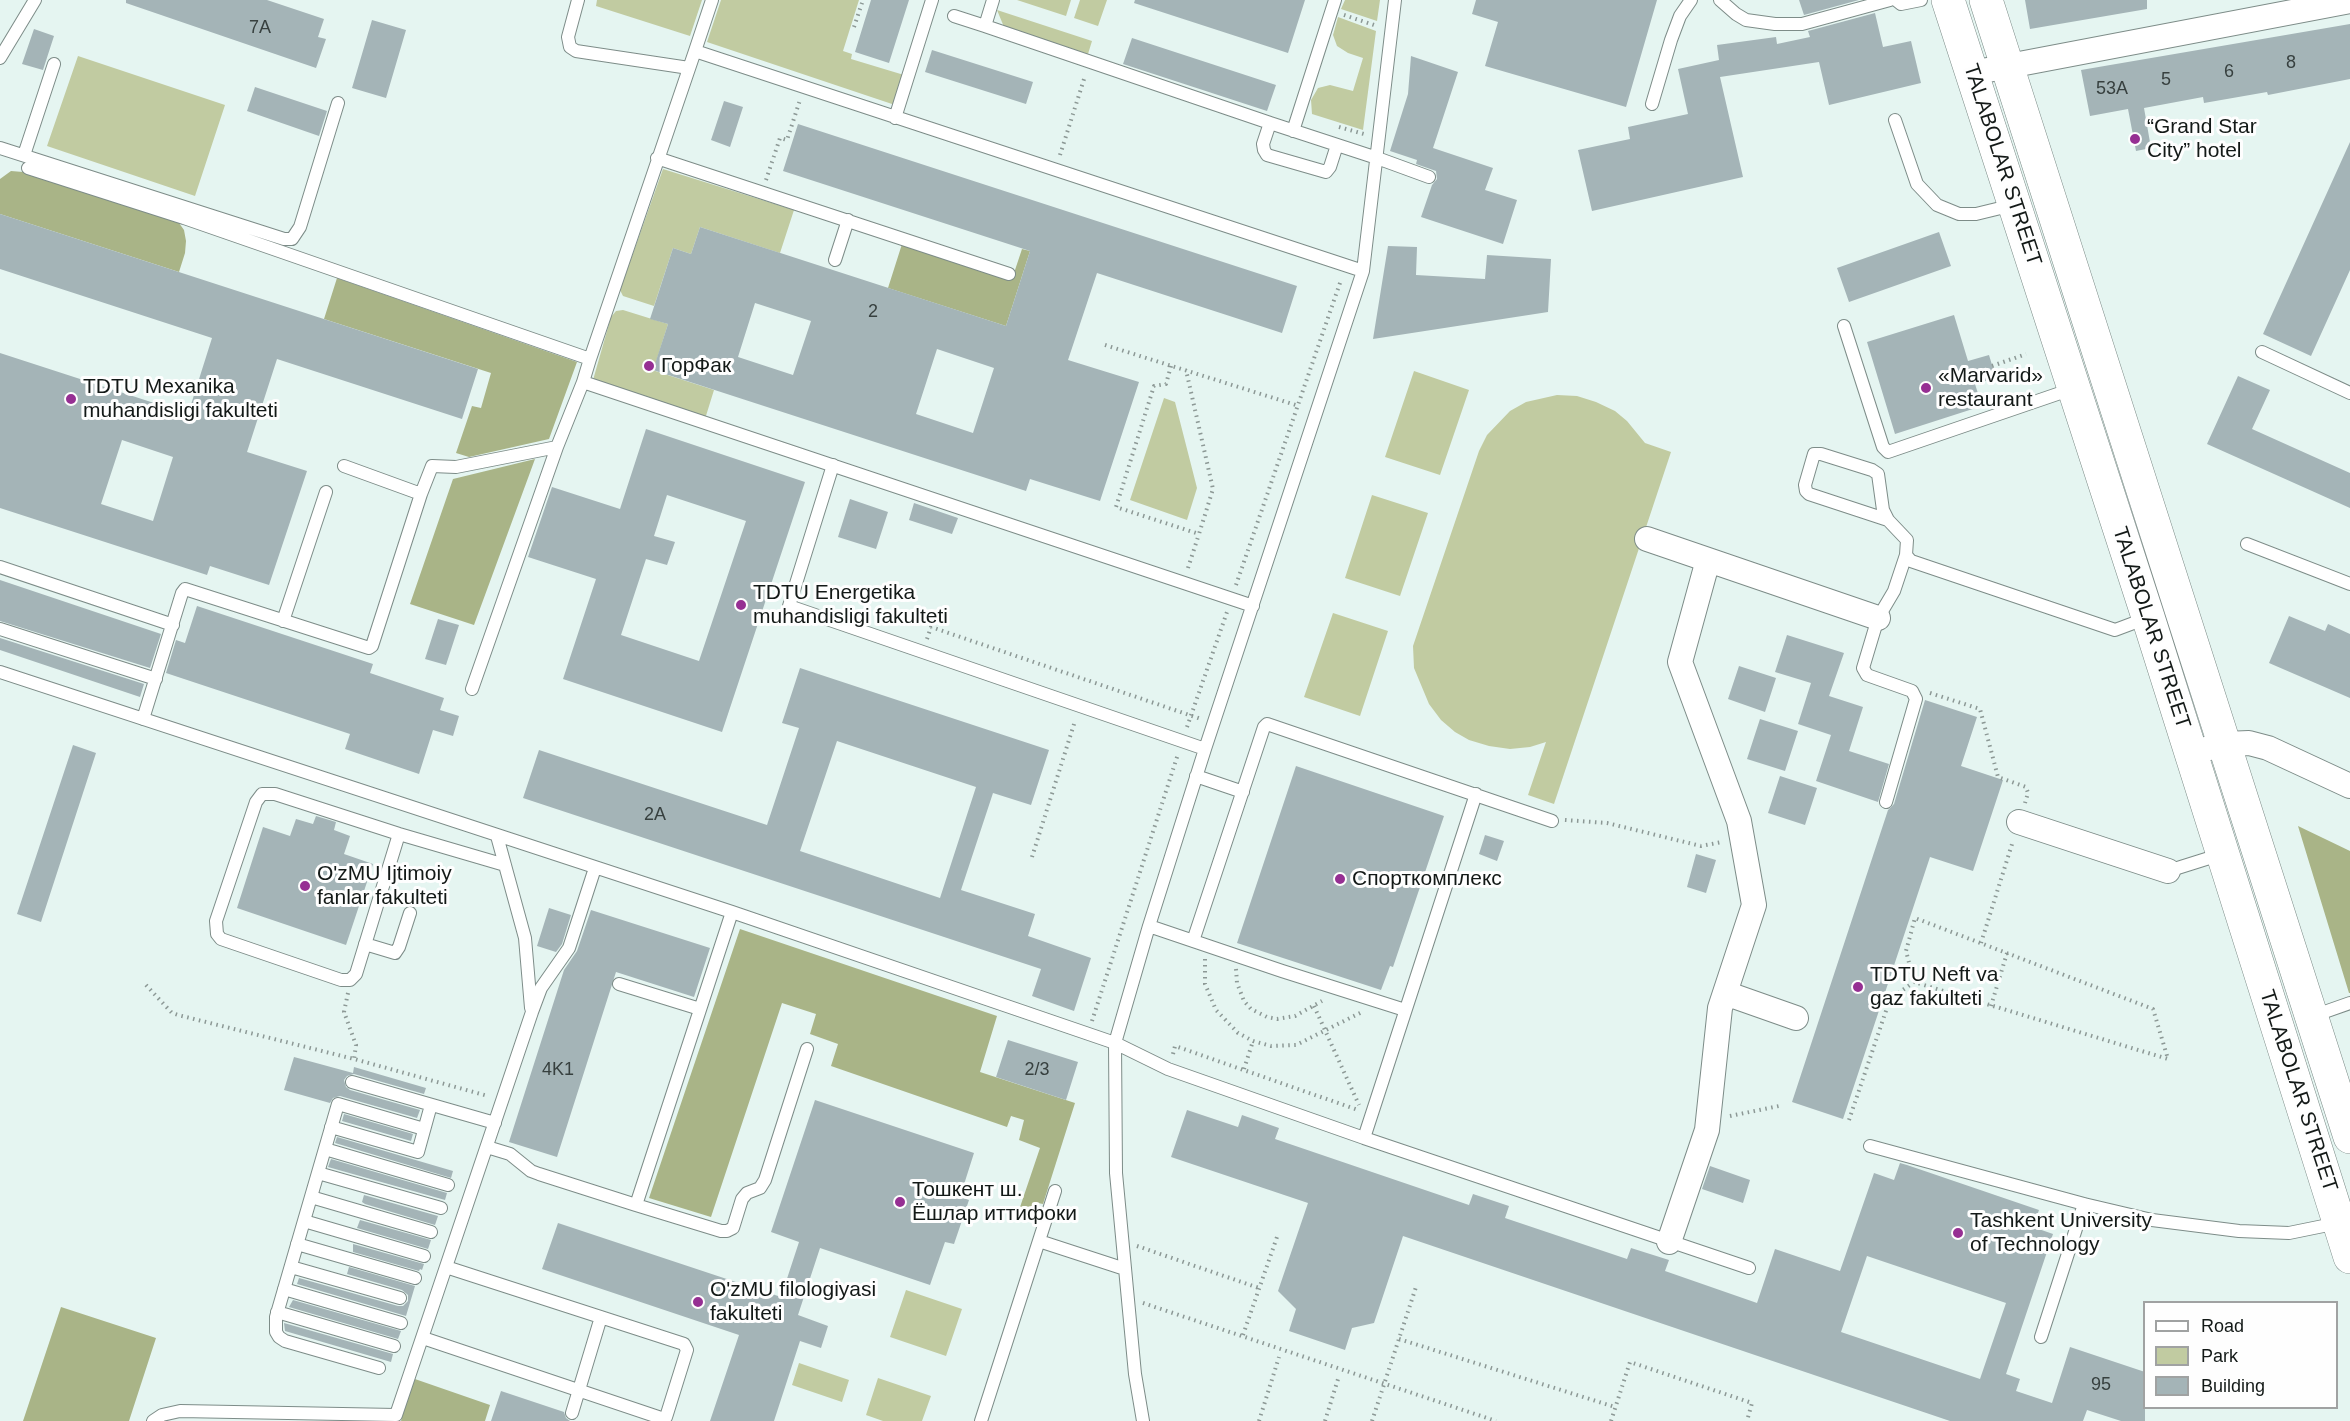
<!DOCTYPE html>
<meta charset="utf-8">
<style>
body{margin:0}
#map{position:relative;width:2350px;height:1421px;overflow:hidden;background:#e5f5f1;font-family:Helvetica,sans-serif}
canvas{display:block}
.legend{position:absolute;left:2143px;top:1301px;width:195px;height:108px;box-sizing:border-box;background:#fefefe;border:2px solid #a0a2a2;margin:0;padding:8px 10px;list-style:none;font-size:18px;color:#131917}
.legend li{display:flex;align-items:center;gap:12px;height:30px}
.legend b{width:30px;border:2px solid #a0a2a2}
</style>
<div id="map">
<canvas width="2350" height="1421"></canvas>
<ul class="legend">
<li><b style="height:8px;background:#fff"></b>Road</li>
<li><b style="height:16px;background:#c1cba1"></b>Park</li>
<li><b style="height:16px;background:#a4b4b7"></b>Building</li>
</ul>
</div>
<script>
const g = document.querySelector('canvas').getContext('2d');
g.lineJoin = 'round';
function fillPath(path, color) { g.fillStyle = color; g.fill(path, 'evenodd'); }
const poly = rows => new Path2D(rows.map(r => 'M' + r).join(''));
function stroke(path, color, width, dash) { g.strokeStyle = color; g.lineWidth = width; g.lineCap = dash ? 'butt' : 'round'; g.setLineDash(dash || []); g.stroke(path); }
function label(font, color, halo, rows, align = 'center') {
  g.font = font + ' Helvetica,sans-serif'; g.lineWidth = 6; g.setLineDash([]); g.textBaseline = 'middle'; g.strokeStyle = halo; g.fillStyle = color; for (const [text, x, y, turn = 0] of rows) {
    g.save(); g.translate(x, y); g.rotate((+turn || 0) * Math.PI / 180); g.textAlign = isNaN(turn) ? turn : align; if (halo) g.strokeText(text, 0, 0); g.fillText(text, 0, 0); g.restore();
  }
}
const green = poly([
 [597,0,702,0,690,36,596,6],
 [721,0,859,0,843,51,852,54,851,59,904,75,895,105,707,42],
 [1017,0,1071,0,1066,16],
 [1080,0,1107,0,1098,26,1074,18],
 [1345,0,1380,0,1377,21,1341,9],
 [997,10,1092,41,1088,54,1004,27],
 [1338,17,1376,31,1363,130,1312,114,1311,100,1318,88,1330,85,1353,91,1363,58,1348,53,1337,46,1333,35],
 [78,56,225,105,195,196,47,146],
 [663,169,794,210,780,253,700,227,691,254,673,248,654,306,623,296,620,290],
 [623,310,668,324,655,365,644,361,643,367,714,390,705,419,593,380,611,317,616,311],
 [1414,371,1469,390,1440,475,1385,457],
 [1557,395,1577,396,1596,402,1615,411,1627,421,1645,443,1671,452,1554,804,1528,795,1546,742,1530,747,1510,749,1489,746,1469,740,1455,732,1441,720,1429,704,1414,668,1413,646,1479,451,1487,435,1510,411,1526,402],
 [1164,398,1175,402,1197,488,1187,520,1130,500],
 [1372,495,1428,513,1400,596,1345,578],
 [1333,613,1388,631,1360,716,1304,697],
 [906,1290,962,1309,946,1356,890,1337],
 [799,1363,849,1380,842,1402,792,1385],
 [878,1378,931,1396,922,1421,883,1421,866,1415]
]);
const forest = poly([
 [11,171,23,172,54,182,179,223,184,230,186,241,185,253,179,272,0,214,0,179],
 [902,244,1012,279,1022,249,1030,251,1006,326,888,288],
 [337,278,577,362,549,439,469,457,456,453,472,406,481,408,491,373,324,319],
 [535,459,474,625,410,604,453,479],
 [2298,826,2350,851,2350,993,2349,993],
 [740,929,997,1016,980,1072,1075,1103,1043,1204,1038,1203,1032,1220,1017,1216,1040,1148,1019,1140,1024,1120,1011,1116,1007,1127,831,1066,838,1044,810,1034,816,1014,782,1003,711,1217,649,1198],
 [61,1307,156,1338,129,1421,23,1421],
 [412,1378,490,1405,485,1421,401,1421]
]);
const building = poly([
 [126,0,267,0,324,19,318,37,326,39,316,68,126,3],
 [871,0,909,0,889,63,855,52],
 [1135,0,1305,0,1288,53,1134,3],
 [1476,0,1657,0,1626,107,1485,66,1498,22,1472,14],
 [1799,0,1859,0,1804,15],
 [2025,0,2147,0,2147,9,2030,29],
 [1875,13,1883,47,1911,41,1921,83,1829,105,1819,62,1720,77,1743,177,1592,211,1578,150,1630,139,1628,127,1688,114,1678,69,1719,60,1717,45,1776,37,1777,44,1810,37,1808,31],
 [372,20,406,30,386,98,352,88],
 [2350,24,2350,79,2268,95,2267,92,2204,103,2203,97,2144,108,2151,148,2136,151,2128,109,2090,116,2081,70],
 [34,29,54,36,43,70,22,64],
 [1132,38,1276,85,1267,111,1123,64],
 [932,50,1033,82,1026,104,925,72],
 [1411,56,1458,72,1433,148,1493,168,1485,190,1517,200,1503,244,1421,217,1432,185,1437,179,1436,171,1416,164,1417,160,1390,151,1408,94],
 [255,87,327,111,319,136,247,111],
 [724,101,743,107,730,147,711,140],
 [798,124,1297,286,1282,333,1097,273,1068,360,1139,382,1100,501,1030,479,1026,491,653,370,668,324,650,319,673,248,691,254,700,227,1006,326,1030,251,783,171],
 [755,303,811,321,793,375,738,357],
 [937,349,994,368,973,433,916,414],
 [2350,142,2350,270,2311,356,2263,334],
 [0,214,478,369,462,419,277,359,247,452,307,471,269,585,210,566,207,575,0,508,0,353,188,414,212,338,0,269],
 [122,440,173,457,153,521,101,504],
 [1939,232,1951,266,1849,302,1837,268],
 [1388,246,1417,247,1416,275,1485,279,1487,255,1551,259,1548,312,1373,339],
 [1954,315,1968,361,1989,355,1996,378,1975,384,1982,406,1895,434,1867,342],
 [2238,376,2270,390,2252,429,2350,473,2350,508,2207,444],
 [646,429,805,482,722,732,563,679,596,579,528,557,552,487,620,509],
 [667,495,746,521,699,661,621,635,646,559,667,565,675,542,654,536],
 [850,499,888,512,876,549,838,537],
 [914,503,958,518,952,534,909,520],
 [0,580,161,634,150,668,0,621],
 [197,606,373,664,370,673,444,698,440,710,459,716,453,736,433,730,419,774,345,749,350,734,166,673,176,640,185,643],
 [2289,616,2325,631,2328,624,2350,634,2350,698,2269,663],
 [438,619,459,625,446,665,425,659],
 [1787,635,1844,653,1829,696,1863,707,1849,751,1889,764,1878,802,1816,781,1831,735,1798,724,1811,683,1775,672],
 [0,638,144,684,140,697,0,650],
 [1739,666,1776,678,1765,712,1728,699],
 [800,668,1049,750,1031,805,993,793,961,890,1035,914,1028,936,1091,958,1074,1011,1032,996,1041,969,523,798,539,750,767,825,799,728,782,723],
 [837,741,976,787,940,898,800,851],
 [1925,700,1977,717,1961,766,2003,780,1973,871,1930,857,1843,1119,1792,1102,1888,810,1894,804],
 [1760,719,1798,731,1785,771,1747,759],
 [73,745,96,753,41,922,17,914],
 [1296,766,1444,816,1393,967,1390,966,1381,990,1237,943],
 [1780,776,1817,788,1805,825,1768,813],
 [316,816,336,822,334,830,350,836,344,854,373,864,346,945,237,908,263,827,290,836,296,819,313,824],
 [1485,835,1504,841,1497,861,1479,854],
 [1696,854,1716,860,1706,893,1687,887],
 [549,908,571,915,562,944,556,952,537,946],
 [591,910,710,948,694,997,616,972,557,1157,509,1142,564,970,577,951],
 [1008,1040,1078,1062,1066,1100,996,1077],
 [294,1057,353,1073,354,1067,426,1088,424,1094,354,1074,347,1076,344,1080,346,1087,350,1090,420,1110,417,1118,340,1096,333,1098,330,1103,284,1090],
 [815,1100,974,1153,960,1197,969,1200,954,1244,945,1242,930,1285,820,1248,798,1315,828,1326,821,1348,800,1341,774,1421,710,1421,739,1335,542,1269,558,1223,781,1297,799,1242,771,1232],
 [1187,1110,1238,1127,1242,1115,1279,1128,1275,1139,1469,1205,1473,1194,1509,1206,1505,1218,1627,1259,1631,1248,1669,1260,1665,1271,1757,1303,1775,1249,1840,1271,1874,1173,1894,1180,1900,1163,1907,1165,2039,1210,2033,1227,2053,1234,2006,1374,2020,1379,2016,1391,2052,1403,2070,1347,2145,1372,2145,1421,2121,1421,2087,1410,2083,1421,1950,1421,1403,1236,1374,1323,1352,1328,1345,1350,1289,1331,1296,1309,1278,1291,1308,1203,1171,1157],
 [1867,1256,2006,1303,1980,1379,1841,1332],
 [344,1114,413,1134,411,1141,342,1121],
 [337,1137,453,1171,451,1178,335,1143],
 [331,1159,447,1193,445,1200,328,1167],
 [1710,1166,1750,1180,1743,1203,1702,1189],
 [364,1195,438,1216,435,1225,365,1204,362,1202],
 [360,1220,431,1240,428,1249,357,1228],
 [353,1244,424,1264,422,1270,420,1269,419,1271,353,1252],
 [349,1267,415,1286,406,1316,297,1284,299,1278,398,1306,403,1306,408,1301,408,1295,402,1290,347,1274],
 [293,1300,401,1331,398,1339,289,1307],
 [284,1323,393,1354,391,1362,285,1331],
 [501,1391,564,1412,566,1418,570,1421,491,1421]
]);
const path = poly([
 [1344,15,1377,26],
 [854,27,863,0],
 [1339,127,1364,134],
 [1060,155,1085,76],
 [766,180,780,138,787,140,800,100],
 [1105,345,1299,406],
 [1171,366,1166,384,1154,386,1116,507,1199,534,1213,489,1186,370],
 [1992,366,2026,354],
 [1188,568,1199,534],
 [1236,585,1341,280],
 [927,639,931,627,1201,719],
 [1930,693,1980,709,1998,777,2026,787,2028,793,2025,803],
 [1187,727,1227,612],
 [1565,820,1607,823,1701,846,1722,842],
 [1032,857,1075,721],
 [1981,943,2013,841],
 [1205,959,1205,984,1216,1010,1238,1033,1253,1041,1271,1046,1296,1045,1362,1012],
 [1236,969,1237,983,1244,1001,1251,1009,1267,1017,1277,1019,1295,1016,1322,1001],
 [146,985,172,1013,178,1015,354,1059,488,1096],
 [348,993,344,1012,356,1045,354,1059],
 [1314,1006,1359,1105],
 [1991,1006,2007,953],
 [1092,1021,1178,754],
 [1173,1054,1175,1046,1358,1110],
 [1244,1069,1253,1041],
 [1730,1116,1779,1106],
 [1849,1120,1890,999,1914,982,2168,1059,2153,1009,1915,918,1906,951,1914,982],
 [1137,1246,1259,1288],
 [1143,1303,1496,1421],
 [1243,1335,1277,1237],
 [1399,1339,1615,1407],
 [1259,1421,1279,1357],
 [1325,1421,1339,1376],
 [1372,1421,1416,1287],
 [1611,1421,1630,1362,1752,1403,1747,1421]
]);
const lane = poly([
 [578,0,568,37,570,47,576,51,689,68],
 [993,0,985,26,1270,123],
 [1720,0,1736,14,1746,20,1775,24,1802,24,1890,0],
 [1896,0,1901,4,1921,0],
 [954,16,985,26],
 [695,51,712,0],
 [0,58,35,0],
 [1652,104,1671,40,1680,16,1691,0],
 [895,118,932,0],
 [1895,120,1917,184,1937,205,1959,214,1976,214,2013,205],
 [1293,131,1335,0],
 [1337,145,1330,167,1326,172,1267,155,1264,150,1263,144,1270,123,1377,158,1429,177],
 [0,148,284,239,292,239,300,227,338,103],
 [24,155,54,64],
 [657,158,1009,274],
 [28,168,184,218,590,359],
 [835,260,848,220],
 [1844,326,1883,447,1888,452,2072,389],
 [2262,352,2350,393],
 [833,465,789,606,1205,749],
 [344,466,421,494],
 [1888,520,1809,494,1806,491,1805,485,1814,454,1821,454,1872,470,1878,474,1883,510,1888,520,1907,540,1906,555,1911,561,2115,630,2147,618],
 [2247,544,2350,584],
 [0,567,173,625],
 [1253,606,583,382,590,359,695,51,1363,271],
 [283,621,326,492],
 [0,629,156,679],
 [0,672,732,912,1115,1043,1168,1069,1364,1138,1476,794],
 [472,689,557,447,583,382],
 [143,719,182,593,185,589,369,648,372,646,421,494,432,466,456,467,557,447],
 [1196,776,1243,792],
 [1886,802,1916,699,1912,691,1867,675,1863,668,1878,618,1894,591,1906,555],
 [399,834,356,974,350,980,341,980,221,939,217,934,216,921,256,802,262,794,275,794,399,834,505,865],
 [497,836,525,938,531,1008],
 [2168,871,2222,854],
 [1149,926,1282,971,1405,1010],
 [1193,941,1264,727,1267,724,1552,821],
 [365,944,395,953,399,947,410,913],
 [619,984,700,1009],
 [2313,1016,2350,1003],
 [352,1082,495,1123],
 [331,1127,418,1152,431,1105],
 [1364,1138,1749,1268],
 [1870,1146,2084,1204,2152,1220,2239,1231,2289,1233,2338,1223],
 [487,1147,510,1154,531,1171,539,1174,636,1205,732,912],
 [325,1149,448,1185],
 [318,1173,441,1208],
 [311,1197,431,1232],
 [636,1205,721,1231,727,1231,733,1228,742,1199,747,1193,760,1188,765,1180,807,1049],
 [304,1221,424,1256],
 [1039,1241,1125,1269],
 [297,1244,415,1278],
 [291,1267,400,1298],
 [284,1289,401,1323],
 [277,1312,394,1346],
 [2041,1337,2084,1204],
 [423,1338,661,1418,666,1417,667,1414,687,1350,684,1344,446,1267],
 [379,1368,285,1341,279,1337,276,1332,276,1317,338,1104,424,1129],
 [572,1413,601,1317],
 [153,1421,162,1415,180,1411,396,1415,532,1012,541,988,569,948,595,868],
 [981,1421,1055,1191],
 [1143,1421,1135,1374,1116,1173,1115,1043,1149,926,1205,749,1363,271,1395,0]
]);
const street = poly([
 [1972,73,2350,1],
 [1647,539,1878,618],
 [2209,748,2225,744,2249,743,2268,748,2350,786],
 [2019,822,2168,871],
 [1725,993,1796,1018],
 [1669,1242,1707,1130,1720,1008,1754,905,1739,821,1680,662,1708,560]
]);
const secondary = poly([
 [1948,0,2148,617,2350,1257],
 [1986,0,2350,1137]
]);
const markers = [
 [2135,139,6,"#962f93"],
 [649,366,6,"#962f93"],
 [1926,388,6,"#962f93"],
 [71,399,6,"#962f93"],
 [741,605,6,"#962f93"],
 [1340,879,6,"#962f93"],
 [305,886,6,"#962f93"],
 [1858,987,6,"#962f93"],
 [900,1202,6,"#962f93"],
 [1958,1233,6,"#962f93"],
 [698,1302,6,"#962f93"]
];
const numberNames = [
 ["7A",260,28],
 ["8",2291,63],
 ["6",2229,72],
 ["5",2166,80],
 ["53A",2112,89],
 ["2",873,312],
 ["2A",655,815],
 ["4K1",558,1070],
 ["2/3",1037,1070],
 ["95",2101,1385]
];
const poiNames = [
 ["“Grand Star",2147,127],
 ["City” hotel",2147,151],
 ["ГорФак",661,366],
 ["«Marvarid»",1938,376],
 ["restaurant",1938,400],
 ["TDTU Mexanika",83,387],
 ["muhandisligi fakulteti",83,411],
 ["TDTU Energetika",753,593],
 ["muhandisligi fakulteti",753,617],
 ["O'zMU Ijtimoiy",317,874],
 ["fanlar fakulteti",317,898],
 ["Спорткомплекс",1352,879],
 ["TDTU Neft va",1870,975],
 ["gaz fakulteti",1870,999],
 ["Тошкент ш.",912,1190],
 ["Ёшлар иттифоки",912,1214],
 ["Tashkent University",1970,1221],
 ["of Technology",1970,1245],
 ["O'zMU filologiyasi",710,1290],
 ["fakulteti",710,1314]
];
const streetNames = [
 ["TALABOLAR STREET",2002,165,72],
 ["TALABOLAR STREET",2151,628,72],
 ["TALABOLAR STREET",2298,1091,72]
];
fillPath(green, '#c1cba1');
fillPath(forest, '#a9b487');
fillPath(building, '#a4b4b7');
stroke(lane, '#7d8c88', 14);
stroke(street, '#7d8c88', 26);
stroke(secondary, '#7d8c88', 34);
stroke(path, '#8c9895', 4, [1.5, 4.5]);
stroke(lane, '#fff', 12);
stroke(street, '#fff', 24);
stroke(secondary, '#fff', 33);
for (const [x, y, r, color] of markers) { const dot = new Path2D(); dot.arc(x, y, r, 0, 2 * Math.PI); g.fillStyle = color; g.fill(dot); stroke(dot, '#fefefe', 2); }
label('18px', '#37403f', null, numberNames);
label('21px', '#131917', '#fefefe', poiNames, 'left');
label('21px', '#131917', '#fefefe', streetNames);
</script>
